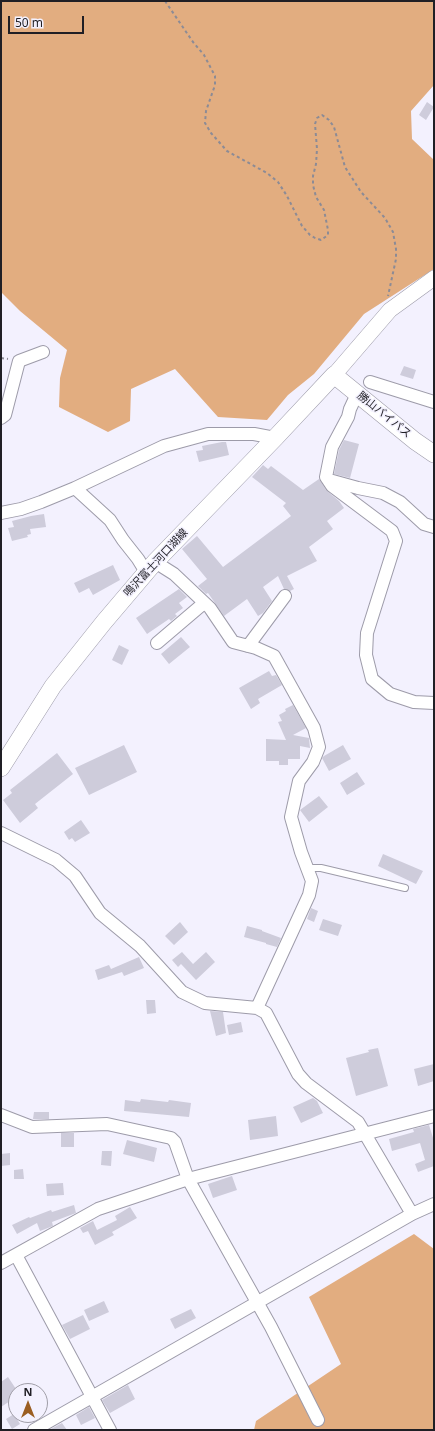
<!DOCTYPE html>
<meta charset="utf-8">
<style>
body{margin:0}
#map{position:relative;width:435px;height:1431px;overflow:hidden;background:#f3f1fe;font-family:"Noto Sans",sans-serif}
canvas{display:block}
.frame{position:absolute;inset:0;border:2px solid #201f25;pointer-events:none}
.north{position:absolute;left:8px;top:1383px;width:40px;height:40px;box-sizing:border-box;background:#f3f1fe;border:1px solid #9f9da7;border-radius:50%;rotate:0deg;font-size:11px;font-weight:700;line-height:16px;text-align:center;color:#201f25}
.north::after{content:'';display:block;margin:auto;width:14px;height:18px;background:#9b5e22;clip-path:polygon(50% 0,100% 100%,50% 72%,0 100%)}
.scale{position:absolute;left:8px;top:16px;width:76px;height:18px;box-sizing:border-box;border:2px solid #201f25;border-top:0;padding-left:5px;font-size:12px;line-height:14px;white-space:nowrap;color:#201f25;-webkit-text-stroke:3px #f3f1fe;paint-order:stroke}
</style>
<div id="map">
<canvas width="435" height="1431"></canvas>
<div class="frame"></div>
<div class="north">N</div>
<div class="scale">50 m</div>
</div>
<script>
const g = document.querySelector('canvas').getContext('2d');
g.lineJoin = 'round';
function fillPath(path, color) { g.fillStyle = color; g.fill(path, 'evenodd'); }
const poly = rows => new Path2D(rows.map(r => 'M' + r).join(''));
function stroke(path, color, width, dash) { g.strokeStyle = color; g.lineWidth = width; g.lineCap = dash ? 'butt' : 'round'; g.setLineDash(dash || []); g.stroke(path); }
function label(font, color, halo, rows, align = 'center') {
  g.font = font + ' "Noto Sans","Noto Sans JP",sans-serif'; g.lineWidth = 3; g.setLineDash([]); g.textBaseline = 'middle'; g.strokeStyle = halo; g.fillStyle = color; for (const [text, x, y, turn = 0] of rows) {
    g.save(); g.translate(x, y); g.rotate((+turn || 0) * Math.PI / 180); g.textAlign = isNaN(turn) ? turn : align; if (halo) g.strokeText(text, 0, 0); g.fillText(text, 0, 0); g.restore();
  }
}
const forest = poly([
 [1,1,434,1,434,85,411,111,412,139,434,160,434,269,364,314,314,374,288,395,267,420,218,417,175,369,131,389,130,421,108,432,59,407,60,378,67,350,20,311,1,292],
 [414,1234,434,1249,434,1430,254,1430,256,1421,341,1364,309,1297]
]);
const building = poly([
 [427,102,434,107,426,120,419,115],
 [404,366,416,370,413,379,400,375],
 [344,440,359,444,350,478,334,474,339,450],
 [222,442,226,442,229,455,199,462,196,451,203,450,202,446],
 [263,465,268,469,271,466,303,490,319,479,326,490,339,501,344,508,327,521,333,529,309,547,317,561,287,576,294,589,290,591,284,589,278,576,263,587,272,601,263,613,258,616,247,599,224,616,208,593,206,594,198,586,207,579,182,549,197,536,223,567,291,516,283,506,286,503,252,477],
 [44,514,46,527,30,529,31,534,27,535,28,537,12,541,8,528,14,527,12,521,31,516],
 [113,565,120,580,93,595,89,588,79,593,74,583],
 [179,589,187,597,179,603,183,608,175,614,177,616,171,621,169,619,147,634,136,618],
 [181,637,190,647,169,664,161,654],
 [119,645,129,650,122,665,112,660],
 [269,671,272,676,276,675,282,685,258,699,260,703,251,709,239,688],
 [293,705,306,728,293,735,309,738,310,748,300,746,300,759,288,759,288,765,279,765,279,761,266,761,266,739,286,740,278,722,282,721,279,715,286,711,285,709],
 [124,745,137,772,89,795,75,768],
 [343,745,351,759,329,771,322,758,324,756],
 [57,753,73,774,35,804,38,808,20,823,3,800,12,793,10,790],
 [357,772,365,784,347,795,340,783],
 [319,796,328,807,309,822,300,810],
 [81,820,90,833,75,842,72,838,69,840,64,832],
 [383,854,423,871,416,884,378,866],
 [311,908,318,911,314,922,307,919],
 [323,919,342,925,338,936,319,930],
 [180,922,188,932,174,945,165,936],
 [247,926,262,930,262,931,281,938,277,947,266,944,266,943,244,937],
 [182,952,193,964,206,952,215,962,196,980,181,964,178,967,172,960],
 [139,957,144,968,124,976,122,972,98,980,95,970,109,965,111,969],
 [146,1000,155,1000,156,1013,147,1014],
 [210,1011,223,1012,226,1033,216,1036],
 [241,1022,243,1032,229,1035,227,1025],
 [378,1048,388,1086,356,1096,346,1058,369,1052,368,1050],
 [434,1064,434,1081,418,1086,414,1069],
 [313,1098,317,1101,323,1113,301,1123,293,1107],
 [141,1099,168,1102,169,1100,191,1103,189,1117,124,1111,125,1100,140,1102],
 [34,1112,49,1112,49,1119,33,1119],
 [276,1116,278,1136,250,1140,248,1120],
 [429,1125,434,1141,434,1166,418,1172,415,1164,425,1160,420,1143,392,1151,389,1139,414,1132,413,1129],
 [61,1133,74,1133,74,1147,61,1147],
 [127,1140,157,1148,154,1162,123,1154],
 [102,1151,112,1151,111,1166,101,1165],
 [10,1153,10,1165,1,1166,1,1154],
 [23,1169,24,1179,14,1179,14,1170],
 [232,1176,237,1190,213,1198,208,1184],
 [63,1183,64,1195,47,1196,46,1184],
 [74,1205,76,1213,52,1222,53,1226,40,1231,37,1223,17,1234,12,1225,29,1217,30,1218,51,1210,52,1212],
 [130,1207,137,1218,112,1232,114,1235,95,1245,88,1231,83,1233,80,1228,93,1221,97,1230,117,1220,115,1216],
 [104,1301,109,1312,89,1321,84,1310],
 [191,1309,196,1318,175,1329,170,1319],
 [83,1315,90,1329,70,1339,62,1325],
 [8,1377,16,1389,16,1397,1,1407,1,1382],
 [128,1385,135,1399,110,1413,102,1400],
 [89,1407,95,1418,81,1425,76,1415],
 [14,1414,20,1424,12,1429,6,1419],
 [62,1423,67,1430,49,1430]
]);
const path = poly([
 [165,1,193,42,204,55,215,76,215,85,206,111,205,123,211,133,227,151,267,173,278,182,287,196,302,226,310,235,315,238,321,240,328,235,328,230,324,210,316,197,313,185,313,176,316,164,317,149,315,124,317,118,322,115,329,120,334,127,345,167,361,192,385,218,393,232,396,249,396,259,388,296],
 [1,358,8,359]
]);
const service = poly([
 [307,868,321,868,405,888]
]);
const minor = poly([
 [370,382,434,402],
 [357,394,350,409,348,417,332,447,326,477,332,486,392,531,396,541,367,633,366,655,372,679,390,694,414,702,434,703],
 [1,418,5,415,19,361,43,352],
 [329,480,358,488,383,493,400,502,424,524,434,527],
 [75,488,110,520,123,540,138,559,146,572],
 [1,513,21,509,41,502,75,488,164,446,208,434,254,434,275,438],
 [155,562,174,574,210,608,233,642,256,648,274,656,314,728,319,747,313,762,299,781,291,817,301,852,312,881,309,895,257,1008],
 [157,643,204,603],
 [248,646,285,596],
 [1,833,56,860,75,876,100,913,140,946,182,992,205,1003,257,1008,266,1013,298,1074,306,1083,358,1122,412,1214,34,1430],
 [1,1115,32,1127,107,1124,171,1138,175,1142,188,1179,271,1327,318,1420],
 [412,1214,434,1204],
 [16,1255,110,1430],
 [1,1263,98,1209,188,1179,434,1116]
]);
const tertiary = poly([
 [334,375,390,310,434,278]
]);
const secondary = poly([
 [1,768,53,686,104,622,155,562,275,438,334,375,415,441,434,454]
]);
const streetNames = [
 ["勝山バイパス",384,415,39],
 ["鳴沢富士河口湖線",156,563,-47]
];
fillPath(forest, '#e2ad80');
fillPath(building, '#ceccdb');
stroke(service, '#9d9ba9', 8);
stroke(minor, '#9d9ba9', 14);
stroke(tertiary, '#9d9ba9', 16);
stroke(secondary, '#9d9ba9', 18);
stroke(path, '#8c8b95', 2, [3, 3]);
stroke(service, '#fff', 6);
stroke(minor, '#fff', 12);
stroke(tertiary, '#fff', 15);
stroke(secondary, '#fff', 17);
label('11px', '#201f25', '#f3f1fe', streetNames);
</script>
